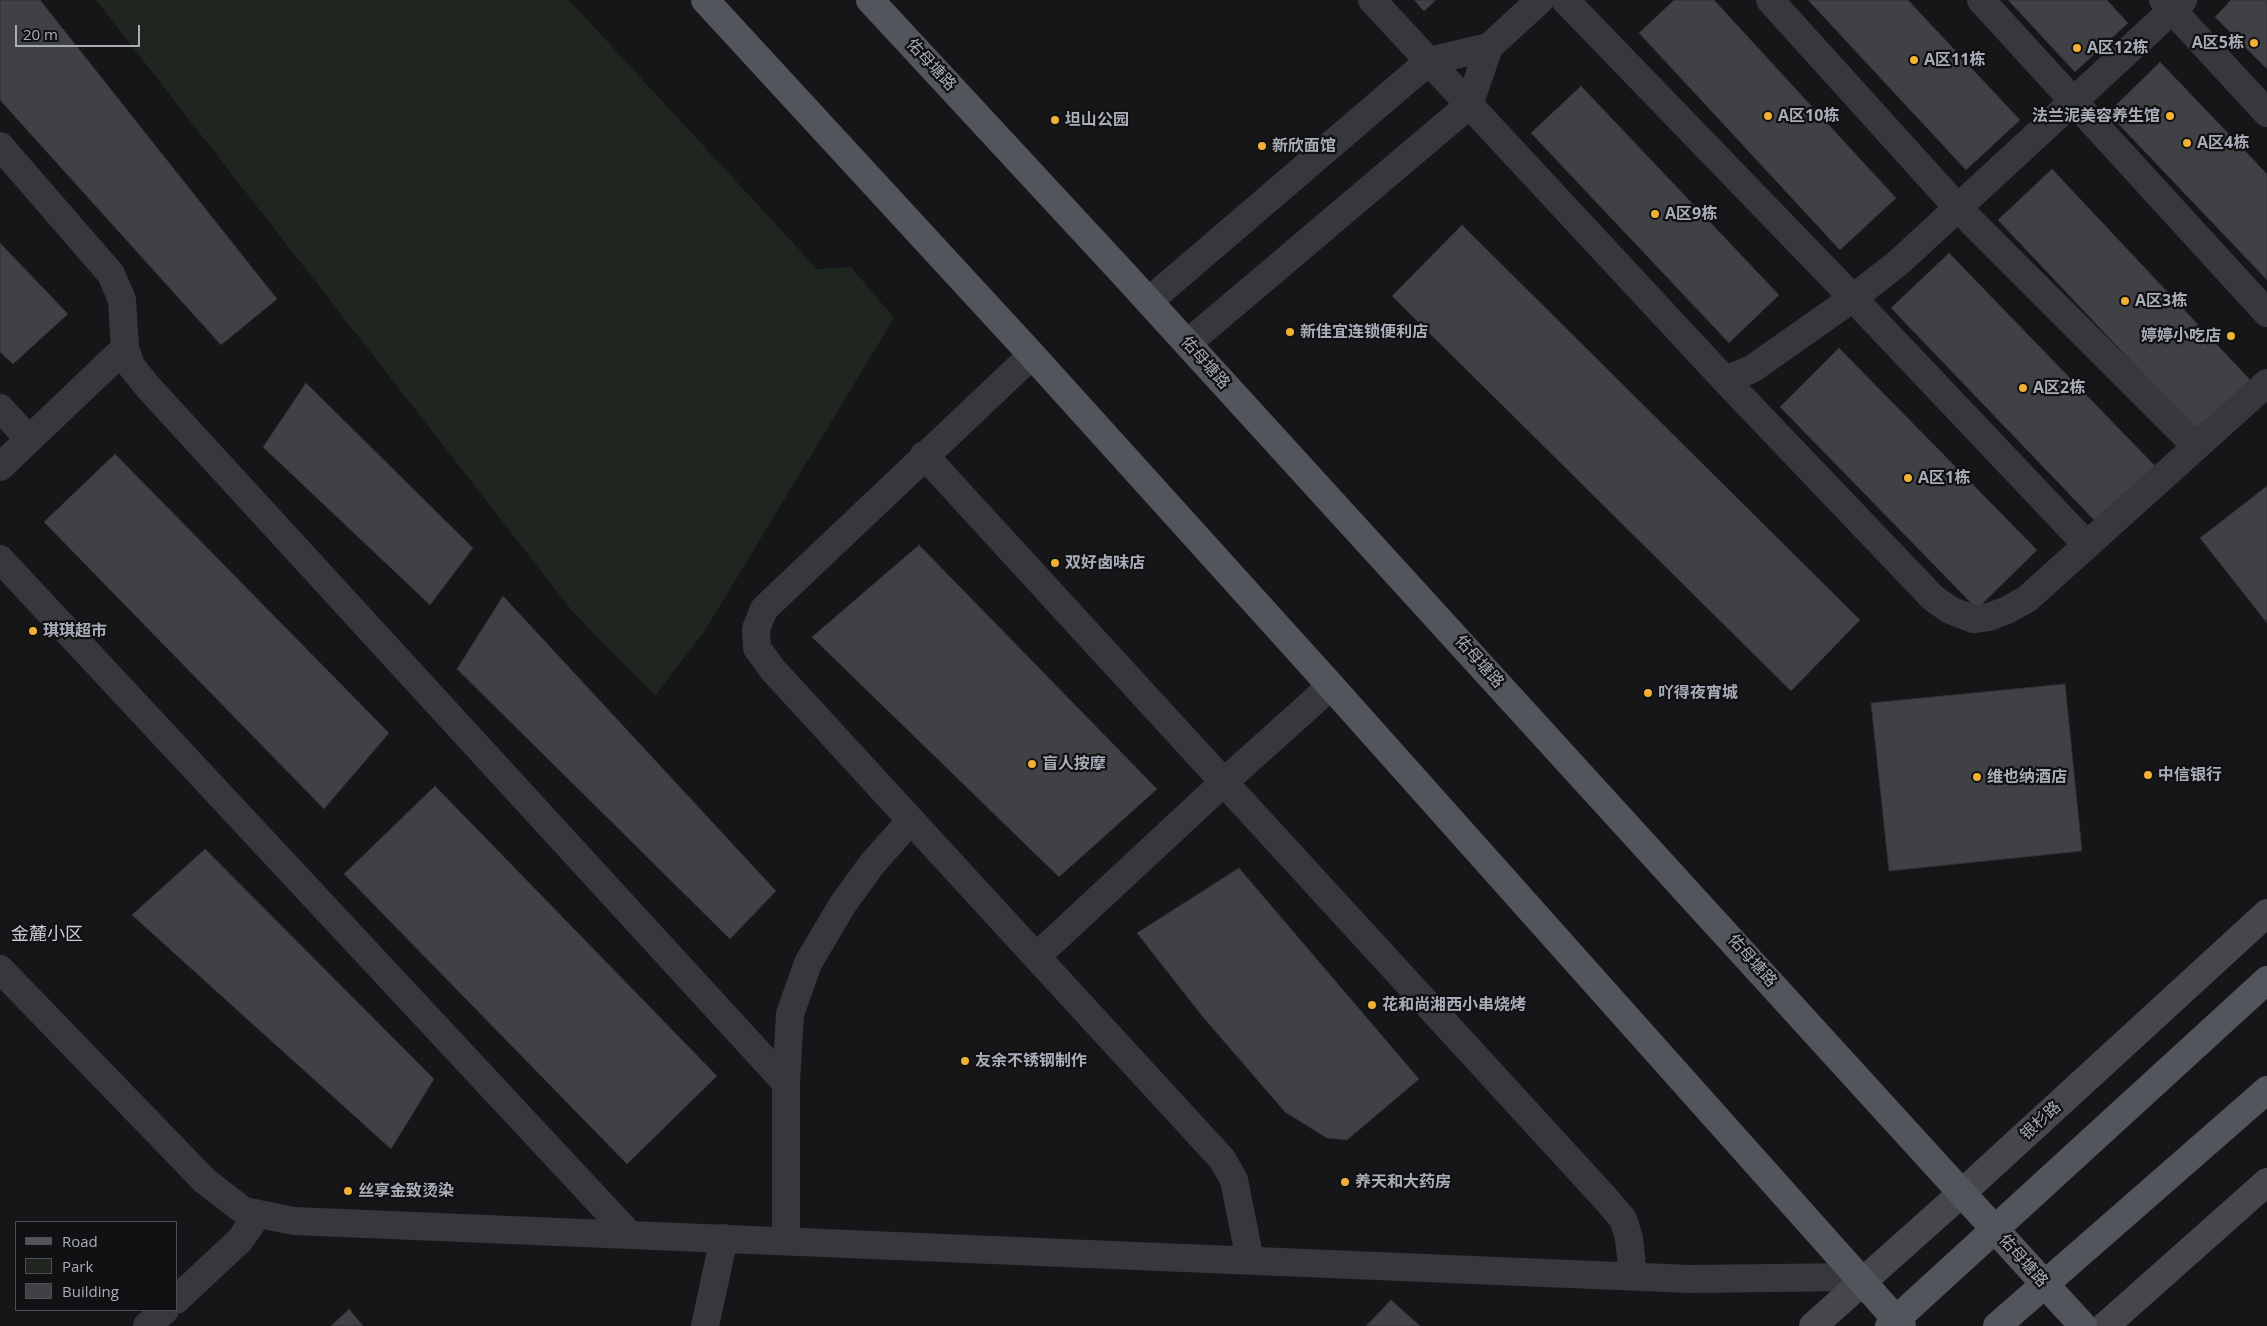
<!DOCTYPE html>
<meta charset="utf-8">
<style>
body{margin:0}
#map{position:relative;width:2267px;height:1326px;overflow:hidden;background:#161618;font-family:"Open Sans",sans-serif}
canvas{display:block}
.legend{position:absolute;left:15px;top:1221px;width:162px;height:90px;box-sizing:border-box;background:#111113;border:1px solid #4d4f55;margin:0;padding:6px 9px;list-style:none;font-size:15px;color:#a8adb8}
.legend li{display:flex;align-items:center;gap:10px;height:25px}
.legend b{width:25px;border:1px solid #4d4f55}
.scale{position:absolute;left:15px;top:25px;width:125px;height:22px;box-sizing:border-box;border:2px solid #a8adb8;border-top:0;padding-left:6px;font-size:15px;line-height:18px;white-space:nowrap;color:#a8adb8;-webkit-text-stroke:4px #111113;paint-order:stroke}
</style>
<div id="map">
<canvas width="2267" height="1326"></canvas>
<ul class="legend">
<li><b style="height:6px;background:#53555c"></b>Road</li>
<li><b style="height:14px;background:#1e261f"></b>Park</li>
<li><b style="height:14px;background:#404145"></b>Building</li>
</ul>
<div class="scale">20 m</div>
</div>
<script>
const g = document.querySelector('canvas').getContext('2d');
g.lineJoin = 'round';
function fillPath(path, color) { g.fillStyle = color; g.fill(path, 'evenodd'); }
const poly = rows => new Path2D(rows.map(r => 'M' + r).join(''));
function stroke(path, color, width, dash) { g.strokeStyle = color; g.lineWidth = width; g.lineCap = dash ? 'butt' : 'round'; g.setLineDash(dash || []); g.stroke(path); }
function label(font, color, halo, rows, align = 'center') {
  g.font = font + ' "Open Sans","Noto Sans SC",sans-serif'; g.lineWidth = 4.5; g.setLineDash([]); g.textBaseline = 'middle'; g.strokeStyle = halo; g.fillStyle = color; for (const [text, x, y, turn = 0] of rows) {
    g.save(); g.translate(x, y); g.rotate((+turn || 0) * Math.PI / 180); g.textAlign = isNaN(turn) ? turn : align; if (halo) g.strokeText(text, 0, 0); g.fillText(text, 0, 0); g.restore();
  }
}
const green = poly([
 [96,0,569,0,817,269,851,267,894,318,704,632,655,696,573,612]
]);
const building = poly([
 [0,0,40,0,277,299,221,345,0,100,0,0],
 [1414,0,1436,0,1424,11,1414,0],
 [1674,0,1714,0,1896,198,1840,250,1639,33,1674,0],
 [1808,0,1908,0,2020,120,1966,170,1808,0],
 [2008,0,2107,0,2128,23,2075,72,2008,0],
 [2231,0,2267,0,2267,69,2215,17,2231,0],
 [2160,62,2267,174,2267,280,2108,113,2160,62],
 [1581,86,1779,295,1729,343,1531,133,1581,86],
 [2052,169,2252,382,2198,432,1998,220,2052,169],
 [1462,225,1860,620,1791,691,1392,296,1462,225],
 [0,243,68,314,13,364,0,352,0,243],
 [1949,253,2156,467,2097,523,1891,308,1949,253],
 [1839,348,2037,550,1977,609,1780,407,1839,348],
 [306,383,473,548,430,605,263,447,306,383],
 [115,454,389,733,324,809,44,522,115,454],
 [2267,486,2267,623,2200,538,2267,486],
 [919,545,1157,789,1059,877,812,637,919,545],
 [503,596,776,891,730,939,457,669,503,596],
 [2065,684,2082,851,1889,871,1871,703,2065,684],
 [435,786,717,1076,627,1164,344,874,435,786],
 [205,849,434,1079,391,1149,132,915,205,849],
 [1239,868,1419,1079,1347,1140,1327,1138,1285,1112,1203,1017,1137,933,1239,868],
 [1391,1300,1420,1326,1366,1326,1391,1300],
 [349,1309,363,1326,331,1326,349,1309]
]);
const street = poly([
 [1372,0,1725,380,1933,598,1950,610,1973,619,1989,617,2007,610,2027,599,2267,383],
 [1565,0,1853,298,2087,545],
 [1770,0,1958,208,2196,446],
 [1981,0,2267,313],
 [2163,0,2267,113],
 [0,146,111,274,122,300,125,348,131,366,148,387,786,1083],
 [1149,301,1429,61,1489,47],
 [1188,343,1469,105,1489,47,1540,0],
 [1032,355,764,609,756,629,757,648,773,670,1222,1159,1234,1180,1250,1260],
 [1725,380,1752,369,1853,298,1898,263,2183,0],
 [0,408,29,439],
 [924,455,1605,1198,1623,1219,1629,1238,1633,1276],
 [0,467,125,348],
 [0,559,630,1235],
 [1037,956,1224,782,1331,686],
 [0,969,205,1181,244,1211,294,1221,1690,1279,1857,1277],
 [786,1241,786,1083,790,1014,808,963,843,904,872,864,911,820],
 [176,1300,240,1240,258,1214],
 [147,1326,165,1310],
 [705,1326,724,1238]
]);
const secondary = poly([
 [1813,1326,1963,1192,2267,913],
 [2105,1326,2267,1182]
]);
const primary = poly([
 [705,0,1032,355,1331,686,1902,1326],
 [870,0,1122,272,2083,1326],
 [1889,1326,2267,980],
 [1997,1326,2267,1090]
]);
const markers = [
 [2254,43,5,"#f2b134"],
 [2077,48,5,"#f2b134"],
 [1914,60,5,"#f2b134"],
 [1768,116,5,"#f2b134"],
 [2170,116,5,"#f2b134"],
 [1055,120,5,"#f2b134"],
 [2187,143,5,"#f2b134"],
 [1262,146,5,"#f2b134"],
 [1655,214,5,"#f2b134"],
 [2125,301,5,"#f2b134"],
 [1290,332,5,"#f2b134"],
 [2231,336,5,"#f2b134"],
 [2023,388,5,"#f2b134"],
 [1908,478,5,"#f2b134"],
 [1055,563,5,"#f2b134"],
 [33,631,5,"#f2b134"],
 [1648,693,5,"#f2b134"],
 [1032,764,5,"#f2b134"],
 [2148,775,5,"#f2b134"],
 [1977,777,5,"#f2b134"],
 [1372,1005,5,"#f2b134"],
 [965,1061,5,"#f2b134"],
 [1345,1182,5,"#f2b134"],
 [348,1191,5,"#f2b134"]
];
const poiNames = [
 ["A区5栋",2244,43,"right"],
 ["A区12栋",2087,48],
 ["A区11栋",1924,60],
 ["A区10栋",1778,116],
 ["法兰泥美容养生馆",2160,116,"right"],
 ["坦山公园",1065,120],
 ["A区4栋",2197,143],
 ["新欣面馆",1272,146],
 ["A区9栋",1665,214],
 ["A区3栋",2135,301],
 ["新佳宜连锁便利店",1300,332],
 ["婷婷小吃店",2221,336,"right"],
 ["A区2栋",2033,388],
 ["A区1栋",1918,478],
 ["双好卤味店",1065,563],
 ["琪琪超市",43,631],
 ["吖得夜宵城",1658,693],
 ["盲人按摩",1042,764],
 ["中信银行",2158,775],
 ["维也纳酒店",1987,777],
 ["花和尚湘西小串烧烤",1382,1005],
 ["友余不锈钢制作",975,1061],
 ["养天和大药房",1355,1182],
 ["丝享金致烫染",358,1191]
];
const streetNames = [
 ["佑母塘路",931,65,47],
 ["佑母塘路",1205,363,48],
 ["佑母塘路",1479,662,48],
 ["佑母塘路",1752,961,48],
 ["银杉路",2041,1121,-43],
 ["佑母塘路",2023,1261,48]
];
const neighbourhoodNames = [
 ["金麓小区",47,935]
];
fillPath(green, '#1e261f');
fillPath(building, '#404145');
stroke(building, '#303034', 1);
stroke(street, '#37383d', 28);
stroke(secondary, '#45474d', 28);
stroke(primary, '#53555c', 28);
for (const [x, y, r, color] of markers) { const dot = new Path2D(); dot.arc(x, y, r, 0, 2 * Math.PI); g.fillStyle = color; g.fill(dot); stroke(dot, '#111113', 2); }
label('bold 16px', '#a8adb8', '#111113', poiNames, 'left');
label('16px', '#a8adb8', '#111113', streetNames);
label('18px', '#c9ccd4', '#111113', neighbourhoodNames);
</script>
